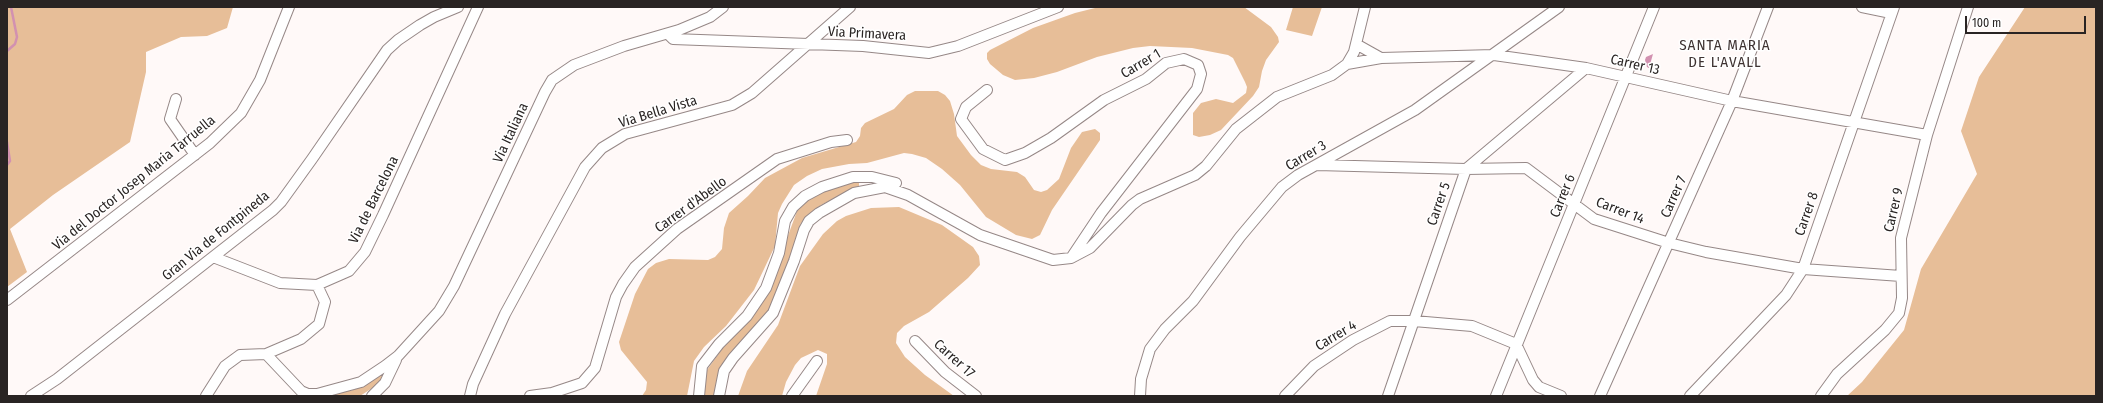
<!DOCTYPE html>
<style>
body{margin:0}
#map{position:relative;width:2103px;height:403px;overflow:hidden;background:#fff9f8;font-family:"Fira Sans Condensed",sans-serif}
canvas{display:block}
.frame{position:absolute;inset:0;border:8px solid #292423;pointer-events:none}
.scale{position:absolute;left:1965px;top:16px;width:121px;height:18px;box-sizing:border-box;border:2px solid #292423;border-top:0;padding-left:5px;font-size:12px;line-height:14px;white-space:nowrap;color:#292423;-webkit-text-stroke:3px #fff;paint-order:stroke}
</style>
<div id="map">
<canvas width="2103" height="403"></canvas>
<div class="frame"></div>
<div class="scale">100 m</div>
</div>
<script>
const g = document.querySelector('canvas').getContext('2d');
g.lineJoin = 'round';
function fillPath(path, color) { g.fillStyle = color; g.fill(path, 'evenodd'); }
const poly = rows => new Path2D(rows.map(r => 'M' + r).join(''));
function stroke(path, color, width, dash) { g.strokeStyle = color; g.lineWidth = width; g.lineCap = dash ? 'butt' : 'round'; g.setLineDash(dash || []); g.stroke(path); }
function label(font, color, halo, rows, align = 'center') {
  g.font = font + ' "Fira Sans Condensed",sans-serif'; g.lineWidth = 3; g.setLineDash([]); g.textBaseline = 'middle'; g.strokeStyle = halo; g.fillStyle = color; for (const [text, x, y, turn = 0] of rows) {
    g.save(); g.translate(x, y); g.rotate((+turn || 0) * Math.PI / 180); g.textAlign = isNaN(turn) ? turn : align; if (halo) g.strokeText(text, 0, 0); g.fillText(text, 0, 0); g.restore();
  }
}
const green = poly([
 [7,7,233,7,227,28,207,36,181,37,146,52,146,72,130,142,53,195,10,229,27,272,7,287],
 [1099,7,1244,7,1271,27,1278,37,1279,42,1266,60,1262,71,1259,87,1253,96,1221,130,1210,135,1199,137,1193,135,1193,113,1201,103,1216,99,1233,103,1246,93,1247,87,1245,82,1233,58,1228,55,1192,48,1150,46,1133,48,1097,57,1057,72,1034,78,1015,80,1003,75,990,64,987,59,987,53,990,50,1033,28,1075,13],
 [1293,7,1322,7,1312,36,1286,30],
 [2025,7,2096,7,2096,396,1847,396,1862,382,1904,330,1921,269,1977,174,1961,131,1979,77],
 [915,91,938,91,945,95,950,101,954,114,957,136,971,155,981,165,991,169,1017,172,1025,177,1034,190,1041,192,1047,190,1059,179,1071,148,1082,132,1095,129,1100,133,1100,140,1052,210,1040,235,1032,239,1016,235,986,217,960,185,942,169,926,158,912,154,904,153,867,163,849,164,822,169,807,176,794,185,782,204,778,213,775,246,754,290,726,326,704,347,694,361,687,396,642,396,646,390,647,382,621,350,619,342,635,294,648,269,656,263,669,259,708,260,715,257,722,249,724,228,729,213,748,196,765,178,802,158,856,142,860,136,861,128,865,123,894,109,907,95],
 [851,182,859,183,859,186,821,205,801,223,781,283,770,309,742,342,715,396,704,396,707,370,727,342,748,320,786,241,800,203,814,195],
 [899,207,942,225,973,247,979,256,980,265,968,278,929,312,904,326,897,333,896,343,905,357,925,375,954,396,816,396,827,364,827,354,818,350,801,358,795,365,786,382,782,396,738,396,747,371,778,325,800,266,823,234,837,221,846,216,871,208],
 [382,375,383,381,360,396,324,396,353,390]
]);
const water = poly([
 [1653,54,1649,68,1647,67,1645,60,1646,57]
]);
const stream = poly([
 [7,51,15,44,17,37,11,7],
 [7,142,10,161,7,165]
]);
const street = poly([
 [1862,7,1891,13],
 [668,34,673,39,863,46,929,53,958,46,1058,7],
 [1356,44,1381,58],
 [1347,64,1381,58,1494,55,1586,68,1732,101,1927,135],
 [987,90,966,107,961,119,983,149,1005,160,1025,153,1051,138,1104,100,1146,79,1166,63,1184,59,1198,65,1201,74,1197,89,1101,213,1071,258],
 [176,99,170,119,195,155],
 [1317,165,1466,169,1526,168,1594,219,1669,243,1706,252,1803,269,1901,276],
 [213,257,280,283,317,285,349,271,365,252,383,215,478,7],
 [7,300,210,143,241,113,260,80,289,7],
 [915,341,945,372,976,396],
 [266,354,301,339,319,324,325,302,317,285],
 [31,396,57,379,273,210,281,202,312,159,387,50,398,40,420,25,434,17,458,7],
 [206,396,225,366,240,355,266,354,301,391,308,394,317,394,361,382,385,366,398,356,439,311,454,286,545,92,552,80,574,65,624,46,679,30,710,17,723,7],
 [372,396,385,383,396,360],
 [470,396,473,384,505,314,585,167,602,148,625,134,732,105,752,93,850,7],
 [530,396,552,393,582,383,595,368,616,297,623,284,635,267,677,229,777,159,831,142,847,140],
 [699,396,702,366,719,344,747,316,766,288,779,253,785,221,793,207,805,196,822,187,853,177,872,177,896,183],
 [719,396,724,371,733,358,773,313,794,261,804,230,809,221,819,213,854,193,885,187,908,195,980,235,1053,260,1071,258,1090,248,1132,205,1140,199,1195,175,1206,166,1236,129,1277,97,1332,75,1347,64,1354,52,1365,7],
 [792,396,817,361],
 [1140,396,1141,379,1150,349,1165,329,1193,301,1240,237,1282,187,1298,175,1415,110,1559,7],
 [1285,396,1314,366,1353,340,1390,321,1414,321,1472,326,1516,344,1533,380,1539,387,1561,396],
 [1388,396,1466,169,1586,68],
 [1496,396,1654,7],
 [1600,396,1732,101,1768,7],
 [1690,396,1786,295,1803,269,1894,7],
 [1821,396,1837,374,1885,330,1899,313,1902,298,1901,238,1927,135,1968,7]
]);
const streetNames = [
 ["Via Primavera",867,34,3],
 ["Carrer 1",1141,64,-31],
 ["Carrer 13",1635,65,13],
 ["Via Bella Vista",658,112,-17],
 ["Via Italiana",511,133,-65],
 ["Carrer 3",1306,156,-31],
 ["Via del Doctor Josep Maria Tarruella",134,183,-39],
 ["Carrer 6",1563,196,-68],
 ["Carrer 7",1674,197,-66],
 ["Via de Barcelona",374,200,-64],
 ["Carrer 5",1439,204,-71],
 ["Carrer d'Abello",691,205,-36],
 ["Carrer 9",1894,210,-77],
 ["Carrer 14",1620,211,21],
 ["Carrer 8",1807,214,-71],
 ["Gran Via de Fontpineda",216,236,-39],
 ["Carrer 4",1336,336,-31],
 ["Carrer 17",954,359,42]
];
const neighbourhoodNames = [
 ["SANTA MARIA",1725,46],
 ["DE L'AVALL",1725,63]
];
fillPath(green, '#e7be98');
fillPath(water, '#d291b0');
stroke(stream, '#d291b0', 2.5);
stroke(street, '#968887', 12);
stroke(street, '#fff', 10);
label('14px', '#292423', '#fff', streetNames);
g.letterSpacing = '1px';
label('15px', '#3f3332', '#fff', neighbourhoodNames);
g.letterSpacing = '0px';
</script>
